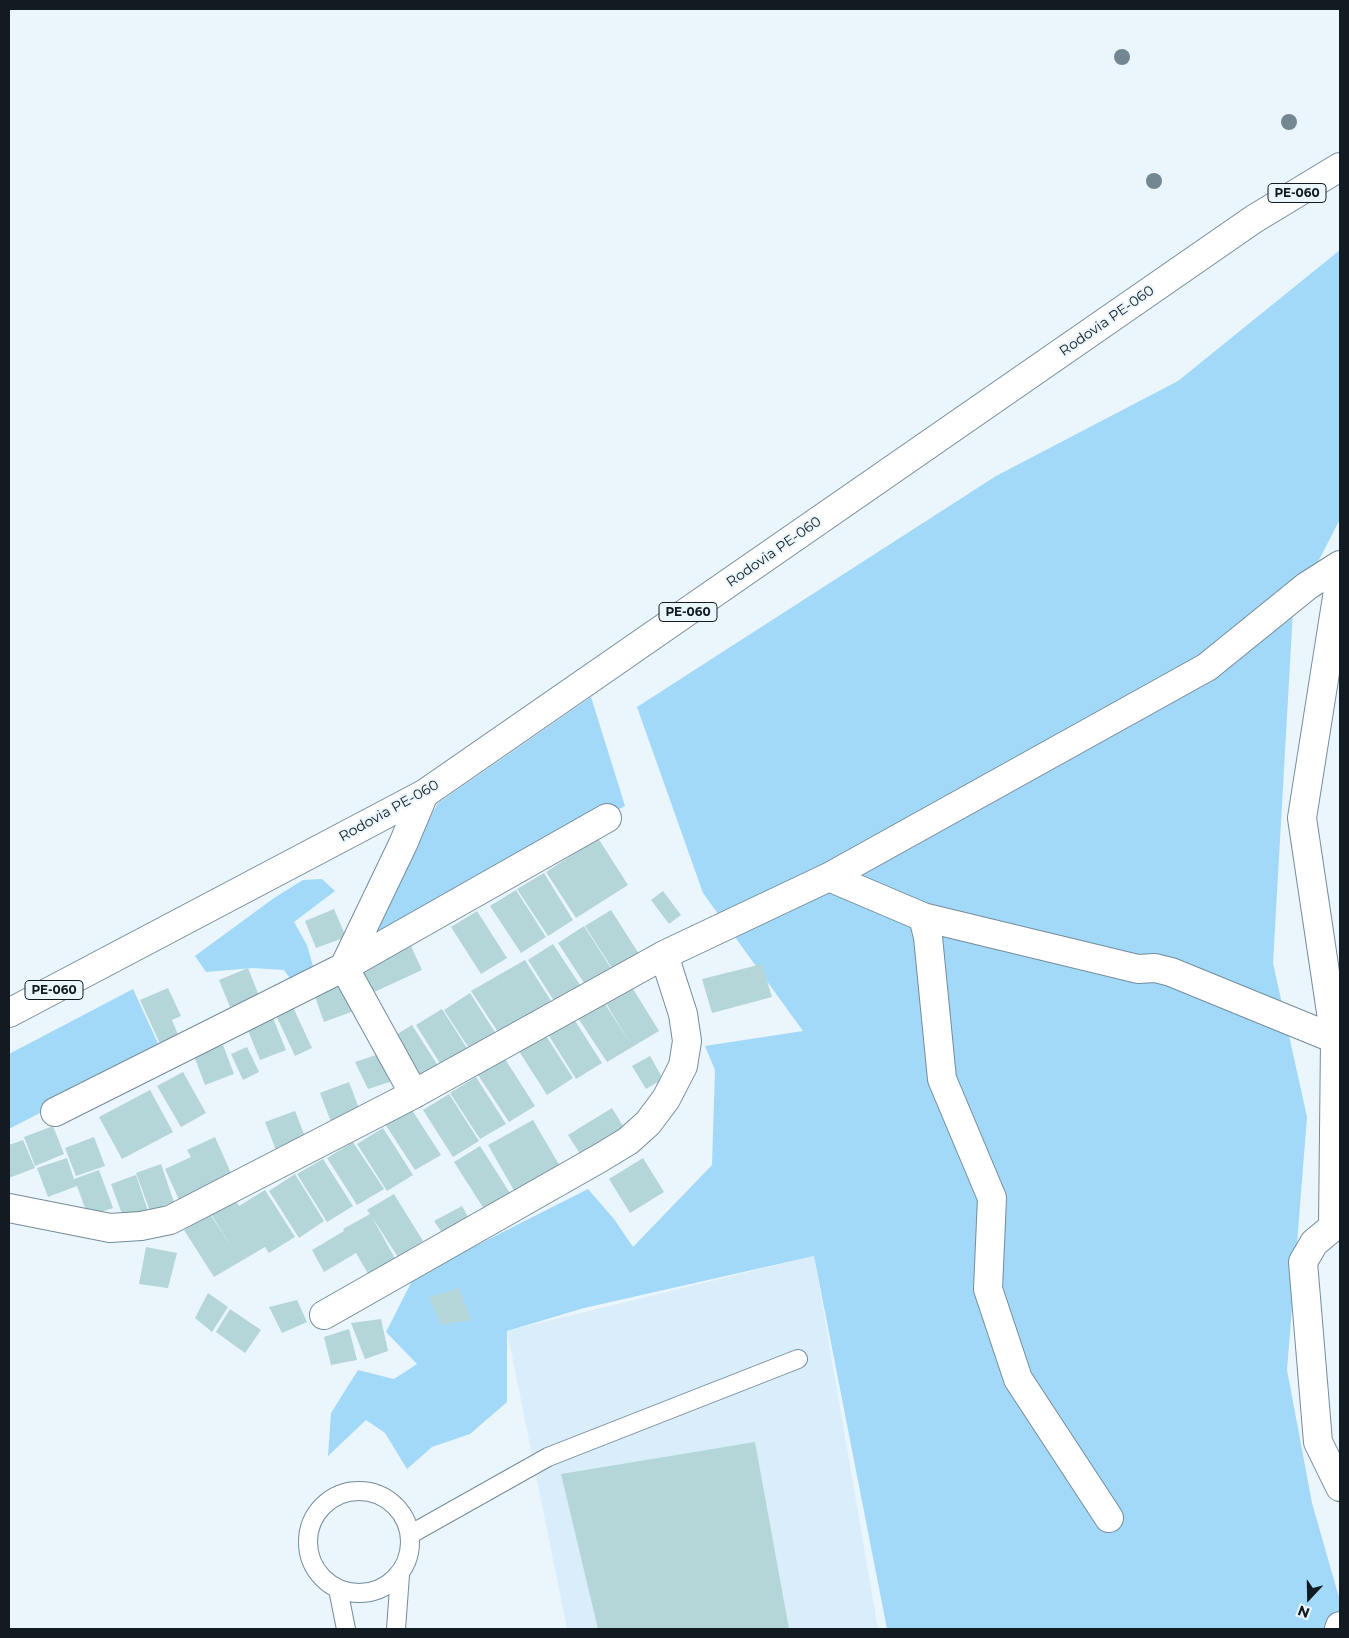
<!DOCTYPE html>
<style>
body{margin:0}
#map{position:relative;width:1349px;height:1638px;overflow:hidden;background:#eaf5fc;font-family:Montserrat,sans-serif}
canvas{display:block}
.frame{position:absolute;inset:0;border:10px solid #121b21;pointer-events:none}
.north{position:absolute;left:1284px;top:1573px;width:50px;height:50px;-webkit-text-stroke:4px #eaf5fc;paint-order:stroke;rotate:201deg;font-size:14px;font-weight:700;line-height:20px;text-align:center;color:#121b21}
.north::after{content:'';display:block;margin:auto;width:18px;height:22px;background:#121b21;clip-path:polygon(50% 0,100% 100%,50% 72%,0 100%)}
</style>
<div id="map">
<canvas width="1349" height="1638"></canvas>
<div class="frame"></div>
<div class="north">N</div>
</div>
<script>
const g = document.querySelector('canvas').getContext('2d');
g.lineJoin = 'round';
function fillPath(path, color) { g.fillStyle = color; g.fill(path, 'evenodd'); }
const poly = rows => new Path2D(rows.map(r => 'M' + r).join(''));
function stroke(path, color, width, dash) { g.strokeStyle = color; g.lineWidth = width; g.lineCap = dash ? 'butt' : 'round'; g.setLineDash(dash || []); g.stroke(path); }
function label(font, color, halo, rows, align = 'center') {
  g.font = font + ' Montserrat,sans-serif'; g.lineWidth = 4; g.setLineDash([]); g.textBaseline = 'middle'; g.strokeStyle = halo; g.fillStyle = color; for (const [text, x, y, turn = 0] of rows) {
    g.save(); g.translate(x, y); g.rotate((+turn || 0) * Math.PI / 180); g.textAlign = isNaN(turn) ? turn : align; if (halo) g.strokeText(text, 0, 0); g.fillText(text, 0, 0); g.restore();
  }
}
const built = poly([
 [814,1256,878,1629,567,1629,507,1331]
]);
const green = poly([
 [1340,250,1340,519,1293,611,1273,963,1307,1117,1287,1370,1312,1503,1340,1601,1340,1619,1336,1629,887,1629,814,1256,584,1308,507,1331,507,1402,470,1434,432,1447,407,1469,385,1433,366,1420,328,1456,331,1413,358,1370,394,1379,417,1364,386,1332,414,1277,588,1189,614,1219,633,1247,712,1165,715,1070,705,1046,803,1031,703,893,637,707,996,476,1178,381],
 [591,697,625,806,358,944,438,803],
 [322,879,335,891,294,922,307,945,315,973,291,980,284,970,253,968,206,972,195,956,274,898,303,880],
 [133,989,161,1050,9,1129,9,1054]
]);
const building = poly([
 [598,838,628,885,576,918,546,872],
 [544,873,573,920,548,936,517,889],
 [516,890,546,937,521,953,490,906],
 [663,891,681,915,669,924,651,900],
 [334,909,346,937,316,948,305,921],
 [611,910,641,957,615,973,585,926],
 [477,911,507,958,481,974,451,927],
 [584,926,614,973,588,989,558,943],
 [410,944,422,970,372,993,360,967],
 [553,944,584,991,558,1007,528,960],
 [525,960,555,1007,502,1038,471,991],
 [762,964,772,997,712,1013,702,979],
 [248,968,259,996,230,1007,219,980],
 [342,982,354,1011,324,1022,314,994],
 [630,984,659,1031,607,1062,576,1015,602,999,630,1043,604,1000],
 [168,988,181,1016,172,1020,179,1037,161,1046,140,1000],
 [470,993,500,1040,474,1056,444,1010],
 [291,1003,312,1048,295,1056,274,1011],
 [442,1009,472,1056,446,1073,416,1025],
 [271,1013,286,1050,260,1060,245,1023],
 [572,1016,602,1063,576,1079,546,1031],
 [412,1025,442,1072,416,1088,386,1041],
 [543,1031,573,1078,547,1095,517,1048],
 [223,1045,234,1074,205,1085,194,1056],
 [247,1047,259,1072,243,1080,231,1054],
 [385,1052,396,1080,368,1089,355,1062],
 [650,1056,663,1079,646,1089,632,1066],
 [505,1059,535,1106,509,1122,478,1075],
 [183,1072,206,1113,181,1127,157,1086],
 [476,1077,506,1124,480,1139,450,1093],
 [349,1082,360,1111,331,1122,320,1093],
 [150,1090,173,1132,122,1159,99,1117],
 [449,1094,479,1141,453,1157,423,1110],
 [410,1107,441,1155,415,1170,385,1124],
 [612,1108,626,1131,582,1157,568,1135],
 [295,1111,306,1139,276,1150,265,1122],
 [533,1120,561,1168,516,1194,488,1145],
 [53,1126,64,1154,35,1166,24,1137],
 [383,1128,413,1175,387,1191,357,1144],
 [94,1137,105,1166,76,1176,65,1148],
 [215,1137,234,1180,181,1204,165,1169,191,1157,187,1150],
 [23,1140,35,1168,9,1178,9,1145],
 [353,1142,384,1189,357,1205,327,1158],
 [480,1146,510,1193,484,1209,454,1162],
 [67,1158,74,1179,99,1170,113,1208,88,1216,77,1186,48,1197,37,1168],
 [643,1158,664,1192,630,1213,609,1179],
 [323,1159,353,1206,327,1222,297,1174],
 [161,1164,174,1202,150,1211,136,1173],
 [295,1174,324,1221,299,1238,269,1191],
 [136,1175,149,1214,125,1222,111,1184],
 [265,1190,295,1237,269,1253,265,1247,214,1277,184,1230,210,1214,232,1248,211,1214,235,1200,239,1206],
 [394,1194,423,1241,398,1257,372,1217,397,1262,370,1277,356,1253,324,1272,312,1250,344,1231,343,1229,370,1214,367,1210],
 [462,1206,473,1226,447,1240,434,1221],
 [146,1247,177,1253,168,1288,139,1284],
 [459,1288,471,1320,441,1325,429,1297],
 [208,1293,228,1307,212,1332,195,1318],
 [297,1300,307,1322,282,1333,269,1307],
 [230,1309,261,1330,245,1353,216,1332],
 [381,1319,388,1351,365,1359,351,1323],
 [349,1329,357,1360,331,1365,324,1337],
 [755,1442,789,1629,598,1629,561,1474]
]);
const service = poly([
 '308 1542a51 51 0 1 1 102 0a51 51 0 1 1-102 0Z',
 [411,1534,548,1457,798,1359],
 [338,1589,346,1629],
 [396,1629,400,1575]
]);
const minor = poly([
 [1340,578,1302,818,1335,1039,1333,1227,1314,1243,1303,1262,1318,1442,1340,1487],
 [829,877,923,917,1138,969,1155,968,1171,972,1335,1039],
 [923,917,928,937,942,1079,992,1198,988,1289,1018,1379,1109,1518],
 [414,1094,344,967,403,844,424,794],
 [55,1112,344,967,607,818],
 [9,1208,110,1228,141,1226,170,1220,414,1094,664,955,829,877,1207,667,1307,586,1340,565],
 [324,1315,600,1158,628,1141,648,1123,666,1099,683,1066,687,1041,683,1014,664,955],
 [1339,1629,1340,1626]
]);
const primary = poly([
 [9,1013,424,794,1254,219,1340,167]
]);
const trees = [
 [1122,57],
 [1289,122],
 [1154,181]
];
const shields = [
 [1297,193,58],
 [688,612,58],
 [54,990,58]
];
const shieldNames = [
 ["PE-060",1297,193],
 ["PE-060",688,612],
 ["PE-060",54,990]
];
const streetNames = [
 ["Rodovia PE-060",1107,321,-35],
 ["Rodovia PE-060",774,552,-35],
 ["Rodovia PE-060",389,811,-29]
];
fillPath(built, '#d9eefa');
fillPath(green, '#a2d9f9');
fillPath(building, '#b4d6d9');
stroke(service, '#748c9b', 20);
stroke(minor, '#748c9b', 30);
stroke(primary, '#748c9b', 30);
stroke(service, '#fff', 18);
stroke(minor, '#fff', 28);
stroke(primary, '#fff', 28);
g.fillStyle = '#738792';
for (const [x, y] of trees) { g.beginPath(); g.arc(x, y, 8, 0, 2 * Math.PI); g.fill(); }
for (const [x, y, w] of shields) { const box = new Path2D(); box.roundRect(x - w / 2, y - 9.5, w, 19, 4); g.fillStyle = '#eaf5fc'; g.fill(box); stroke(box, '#121b21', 1); }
label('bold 12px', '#121b21', null, shieldNames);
label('14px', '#121b21', '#eaf5fc', streetNames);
</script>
